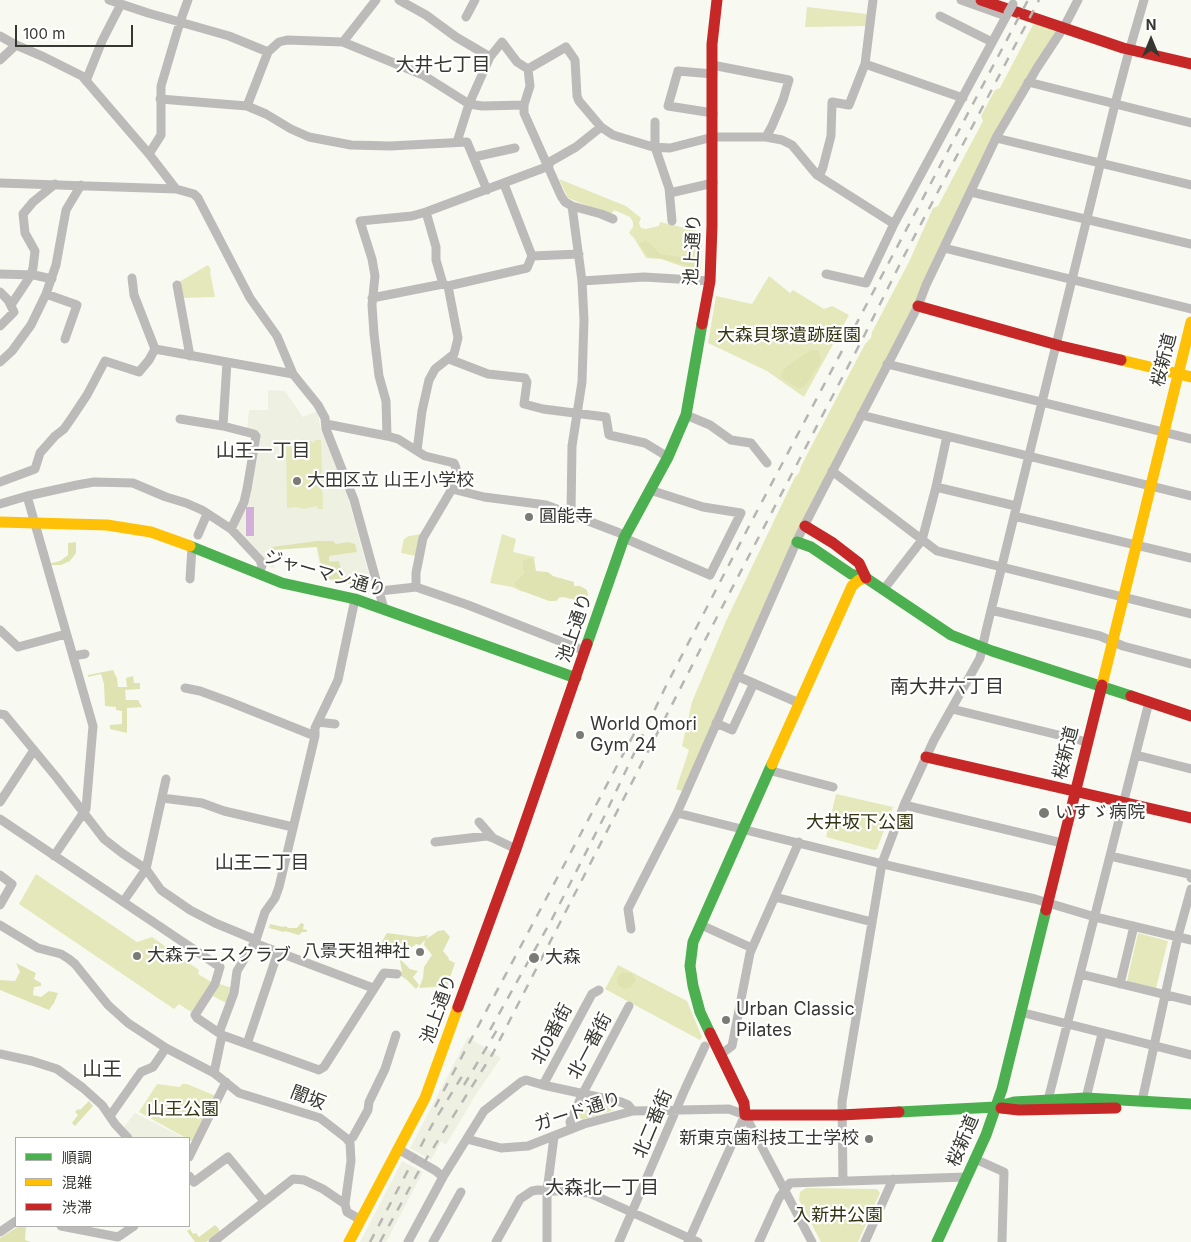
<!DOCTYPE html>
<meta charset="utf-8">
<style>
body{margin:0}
#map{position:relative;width:1191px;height:1242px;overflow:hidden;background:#f8faf2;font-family:Inter,"Noto Sans JP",sans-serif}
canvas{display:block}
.legend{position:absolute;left:15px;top:1137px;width:175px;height:90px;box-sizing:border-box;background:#fff;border:1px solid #afafad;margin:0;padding:6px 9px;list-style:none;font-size:15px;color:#363731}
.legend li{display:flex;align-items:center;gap:10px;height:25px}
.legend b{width:25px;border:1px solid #afafad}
.north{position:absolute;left:1126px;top:15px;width:50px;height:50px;-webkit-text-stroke:4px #fff;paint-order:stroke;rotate:0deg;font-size:14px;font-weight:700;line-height:20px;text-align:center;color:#363731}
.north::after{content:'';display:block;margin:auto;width:18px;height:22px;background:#363731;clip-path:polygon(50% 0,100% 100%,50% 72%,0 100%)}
.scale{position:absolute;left:15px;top:25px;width:118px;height:22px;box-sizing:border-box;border:2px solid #363731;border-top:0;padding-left:6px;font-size:15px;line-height:18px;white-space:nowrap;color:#363731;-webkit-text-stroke:4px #fff;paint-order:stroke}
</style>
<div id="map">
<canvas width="1191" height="1242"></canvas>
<ul class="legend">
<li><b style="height:6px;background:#4caf50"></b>順調</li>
<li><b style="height:6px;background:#ffc107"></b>混雑</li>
<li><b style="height:6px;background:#c62828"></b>渋滞</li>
</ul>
<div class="north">N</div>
<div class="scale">100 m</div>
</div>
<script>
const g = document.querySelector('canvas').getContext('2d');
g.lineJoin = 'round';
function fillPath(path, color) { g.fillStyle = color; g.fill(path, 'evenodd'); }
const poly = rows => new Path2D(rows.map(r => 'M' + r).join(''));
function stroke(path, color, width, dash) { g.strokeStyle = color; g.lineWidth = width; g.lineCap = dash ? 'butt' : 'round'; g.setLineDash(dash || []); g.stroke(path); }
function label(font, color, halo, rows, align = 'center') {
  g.font = font + ' Inter,"Noto Sans JP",sans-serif'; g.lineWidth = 4.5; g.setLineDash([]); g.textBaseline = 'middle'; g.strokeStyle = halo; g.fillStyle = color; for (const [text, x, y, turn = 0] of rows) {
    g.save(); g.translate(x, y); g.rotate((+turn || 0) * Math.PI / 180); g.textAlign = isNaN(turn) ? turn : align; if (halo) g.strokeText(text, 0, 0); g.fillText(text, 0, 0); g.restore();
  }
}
const built = poly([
 [268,390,285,391,303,417,317,411,322,434,325,434,350,505,371,582,363,587,321,578,316,545,271,550,275,569,268,566,237,529,257,459,260,432,247,430,249,410,268,410],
 [468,1037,501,1058,475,1096,446,1145,441,1142,431,1160,410,1148],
 [135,1113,184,1138,131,1138,123,1128],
 [402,1161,423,1172,386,1242,360,1242]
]);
const green = poly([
 [807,7,867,14,866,26,805,27],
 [1034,23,1055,31,1056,35,1022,89,896,342,682,791,676,789,689,750,682,746,692,702,726,621,795,477,799,473,801,466,865,344,871,338,872,332,909,262,933,208,938,206,983,121,981,116,995,90,1000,88],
 [559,179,626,206,641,218,639,223,641,228,646,229,659,226,660,222,702,232,701,270,698,272,661,259,646,258,634,238,629,233,633,227,633,222,630,217,614,210,611,215,568,198],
 [208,265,211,270,210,272,215,297,182,298,179,282],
 [769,276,790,293,793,290,824,309,832,306,849,315,804,397,767,371,708,343,716,296,752,304],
 [302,439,309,440,314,443,315,440,321,440,323,509,317,509,317,506,304,509,297,507,287,508,286,441,292,441,293,443],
 [421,534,416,556,401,553,404,539,409,536],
 [502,534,516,539,513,552,535,557,523,592,512,587,490,583],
 [836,794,893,807,877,849,874,850,826,837],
 [36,874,137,942,152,937,199,970,198,974,213,983,191,1012,179,1004,174,1009,19,904],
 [1138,933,1168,941,1156,988,1127,981],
 [618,965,687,1001,702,1037,700,1040,605,989],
 [220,984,232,988,228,1004,213,996],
 [157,1084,180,1087,182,1084,187,1084,216,1096,193,1142,139,1112],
 [588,1099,614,1105,614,1110,583,1120,577,1116,583,1101],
 [806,1188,877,1189,880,1193,858,1242,821,1242,799,1200,800,1192]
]);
const forest = poly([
 [646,240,660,254,701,260,700,269,664,259,649,257,639,244],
 [816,350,819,351,821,361,805,386,799,389,781,377,783,370,789,365,810,351],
 [317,541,333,541,336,544,348,542,355,544,357,552,329,556,329,562,339,561,342,574,349,577,366,576,369,582,362,586,324,578,317,547,273,550,272,547],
 [76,542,76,553,70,561,61,565,50,565,52,563,60,561,68,555,68,543],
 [529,558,534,559,536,571,548,572,553,576,574,582,574,586,580,586,587,590,588,595,586,600,580,601,563,597,559,598,556,601,549,601,522,591,514,584,525,573,523,568,523,561],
 [113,670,117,678,118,687,127,687,126,678,133,676,134,683,140,683,140,689,125,690,126,700,138,700,142,707,127,708,127,733,110,729,110,725,122,724,122,711,116,710,116,707,105,706,104,684,101,674,88,677,88,675],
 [301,923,304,924,303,929,307,930,307,932,302,932,299,935,285,931,284,932,269,928,270,924,283,927,286,926,288,928,297,928],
 [444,930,450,937,443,951,448,957,449,960,455,963,447,986,419,988,423,978,424,967,432,955,424,945,425,940,420,945,416,944,411,948,401,960,410,969,418,971,413,977,419,985,416,989,407,980,397,973,402,972,400,961,401,944,381,947,381,943,387,933,417,937,428,935,426,939,438,931],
 [16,963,36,973,34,979,41,983,41,986,34,987,33,995,41,997,49,991,58,993,54,1003,49,1010,0,990,0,980,15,981,20,972],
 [621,973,631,973,636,980,631,987,625,989,619,986,617,981,617,977],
 [89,1101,93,1106,75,1126,72,1123,78,1115,75,1112,78,1109,80,1110],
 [215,1225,219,1229,219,1233,206,1242,195,1242,187,1231,190,1229,193,1234,196,1233,199,1237],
 [19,1226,26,1226,25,1240,31,1242,0,1242,0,1238]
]);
const water = poly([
 [246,507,254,507,254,536,246,536]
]);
const street = poly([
 [109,0,148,13,229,36,268,52],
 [399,0,426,15,456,37,490,57,502,42,517,62,528,69,530,86,524,105,524,113,561,196,565,202,572,206,601,214,613,219],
 [961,0,1006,16],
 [940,16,992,42],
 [466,17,475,0],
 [0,36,16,45,44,57,82,76,149,154,176,189,194,194,198,198,250,298,277,336,293,374,318,405,325,418,326,429,354,500,384,609],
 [343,42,376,0],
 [0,60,16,45],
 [865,64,963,98],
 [712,65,789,80,783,100,772,126,766,137],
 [528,69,566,47,575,60,577,96,579,101,601,127,613,135,653,147,670,148,713,137,766,137,782,140,792,145,817,175,894,224],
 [713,74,678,71,668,106,713,113],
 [86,81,102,41,121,4],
 [1028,82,1191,123],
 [160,99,247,106,266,114,291,129,309,137,351,145,390,146,467,142,487,190],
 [247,106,268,52,279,42,287,40,343,42,423,75,469,104,482,106,524,105],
 [655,122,655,147,669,188,672,221],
 [996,138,1191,185],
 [457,142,469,104,490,57],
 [149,154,161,135,161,86,180,22,188,0],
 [474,157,515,148],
 [548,163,576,147,601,127],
 [817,175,821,172,823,167,831,136,832,102,849,105,865,64,873,0],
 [0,183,176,189],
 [971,192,1191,244],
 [670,193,713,183],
 [426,212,436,247,436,260,443,284],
 [944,248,1191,309],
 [532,256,579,254],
 [0,274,34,275,52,279],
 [826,274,866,283,894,224,1008,13],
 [582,281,644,277,710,281],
 [177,285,190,356],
 [0,292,8,300,14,312,0,326],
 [46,294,77,305,65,339],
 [372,298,443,284,448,286,527,268,532,256,504,184],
 [11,305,31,275,33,268,35,251,25,233,23,214,33,202,55,184],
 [155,349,293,374],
 [449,359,488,374,525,378,527,382,524,404,543,409,606,417,609,435,645,443,668,457],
 [0,362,12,351,31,325,46,294,56,265,66,210,81,185],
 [887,364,1191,439],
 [686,415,710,425,731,440,751,443,767,463],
 [861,415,1191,496],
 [180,419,223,426,254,434,256,436,247,489,244,502,231,529],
 [326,424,387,436,398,439,425,456,454,463,456,468,452,489,423,538,416,573,416,587,380,591],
 [223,426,227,362],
 [387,436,386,401,379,376,374,334,372,305,375,276,372,259,360,221,412,216,426,212,549,166],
 [417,451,422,411,429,380,435,369,454,354,458,338,448,286],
 [832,471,937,551,1191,614],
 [0,482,35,469,40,453,55,436,64,429,73,416,87,395,105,361,139,372,149,360,155,349,134,295,132,278],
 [936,487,1016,506],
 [452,489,484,497,546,505,625,535],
 [27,496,93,726,86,809,54,856],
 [0,504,27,496,77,485,94,482,133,483,166,497,186,503,202,510,231,529,260,560,262,566,258,574],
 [571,513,572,446,582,382,584,320,582,281,572,206],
 [1014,516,1191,558],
 [198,535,207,514],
 [624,538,710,575,741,513,703,507,650,490],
 [190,579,192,547],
 [416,587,468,605,585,651],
 [884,589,922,540,936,487,947,436],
 [991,610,1100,636,1123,646,1191,664],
 [0,630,18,647,66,634],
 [73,656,85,654],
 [737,676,799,703],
 [185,688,200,691,230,702,315,736],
 [952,709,1087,742],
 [0,714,5,715,57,778,104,839,122,853,146,869,161,890,190,910,215,923,256,940],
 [318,722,335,724],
 [716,723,732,730,754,683],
 [1136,755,1191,769],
 [768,770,833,787],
 [162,798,202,803,224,811,293,827],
 [0,802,34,750],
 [904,805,1062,843],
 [677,813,891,866,1035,899,1095,917,1191,940],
 [0,819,220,967,215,984,195,1015,197,1018,222,1035,319,1070,324,1067,384,973,397,974],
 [479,822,493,838,516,849],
 [435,842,487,836,493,838],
 [1110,856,1189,874,1191,878],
 [0,875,12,884,0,905],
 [775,897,872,922],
 [123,902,146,869,166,779],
 [0,925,38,948,61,954,69,959,75,964,108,1005,128,1023,166,1048,214,1073,239,1093,320,1118,346,1138,350,1143,351,1161,345,1204,347,1212,361,1220],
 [701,925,752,948],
 [631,929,628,909,677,813,800,534,918,306,926,285,997,136,1037,68,1064,27,1078,0],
 [254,943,373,988],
 [1080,974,1191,1001],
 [1120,984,1134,926],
 [1020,1012,1191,1055],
 [219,1033,234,993,237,971,256,940,265,912,275,898,279,887,315,736,315,728,338,680,355,599],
 [247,1044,278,952],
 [0,1054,32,1061,57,1069,83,1088,102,1105,115,1124,128,1138],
 [720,1055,732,1046,750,953,799,842],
 [214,1073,222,1035],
 [543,1085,621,1102,628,1105,633,1111],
 [1086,1098,1102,1034],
 [1048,1100,1149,702],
 [1142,1101,1178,936,1191,889],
 [745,1115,812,1242],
 [110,1116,141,1072,153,1067,166,1048],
 [572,1129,570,1122,582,1095,629,1006],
 [467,1139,501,1148,528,1146,584,1124,633,1111,729,1109,745,1115],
 [349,1140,353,1137,368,1110,369,1102,385,1069,396,1035],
 [398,1149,436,1171,443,1177],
 [189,1157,226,1082],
 [975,1159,1004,1172,1002,1242],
 [189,1176,194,1182,228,1157,264,1201],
 [843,1181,842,1102,882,863,904,805,934,740,980,658,986,631,1115,104,1128,55,1144,0],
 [61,1226,118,1237,134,1226],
 [0,1232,16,1221],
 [213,1242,293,1179,304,1180,323,1189,345,1204],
 [408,1242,443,1177,484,1111,521,1082,526,1080,543,1085,592,994,599,990],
 [433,1242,461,1192],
 [496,1242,520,1199,532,1191,538,1190,589,1193,698,1242],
 [547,1242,547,1191,554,1137],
 [619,1242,685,1089,705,1046],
 [688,1242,745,1115],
 [759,1242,779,1198,790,1183,966,1177],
 [865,1242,893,1179]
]);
const fast = poly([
 [797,542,811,547,851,574,866,578,951,635,992,651,1131,696],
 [190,546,282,583,355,599,576,678],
 [587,644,624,538,668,457,686,415,702,324],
 [710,1033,700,1012,693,986,690,966,693,942,772,764],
 [899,1112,996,1107,1014,1102,1086,1098,1191,1104],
 [937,1242,986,1135,1002,1089,1046,910]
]);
const slow = poly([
 [1121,360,1191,377],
 [0,522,107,525,151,532,190,546],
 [1102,685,1191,322],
 [772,764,852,586,859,580,866,578],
 [349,1242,425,1098,458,1007]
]);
const jam = poly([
 [981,0,1123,48,1191,64],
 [918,306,1061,346,1121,360],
 [702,324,710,281,712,226,712,44,717,0],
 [805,526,833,543,859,563,866,578],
 [1131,696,1191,716],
 [926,757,1191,818],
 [1046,910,1102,685],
 [458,1007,516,849,587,644],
 [710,1033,744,1103,745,1115,841,1115,899,1112],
 [1001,1108,1019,1110,1116,1108]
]);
const rail = poly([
 [490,1030,552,919,603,819,665,688,747,530,1028,0],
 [464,1085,500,1025],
 [435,1107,635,732],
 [370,1242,432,1125,464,1073],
 [380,1242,420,1169,493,1053,718,615,864,336,903,258,1039,0]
]);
const streetBridge = poly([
 [1008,13,1013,4]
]);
const markers = [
 [297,481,5,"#7a7b75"],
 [529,517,5,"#7a7b75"],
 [580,735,5,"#7a7b75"],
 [1044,813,6,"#7a7b75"],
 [420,952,5,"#7a7b75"],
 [137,956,5,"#7a7b75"],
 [534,958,6,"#7a7b75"],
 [726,1020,5,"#7a7b75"],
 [869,1139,5,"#7a7b75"]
];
const streetNames = [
 ["池上通り",693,250,-87],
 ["桜新道",1164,360,-76],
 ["ジャーマン通り",325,574,16],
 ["池上通り",575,628,-71],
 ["桜新道",1066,753,-76],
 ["池上通り",439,1009,-70],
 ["北0番街",552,1034,-62],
 ["北一番街",590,1046,-62],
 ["闇坂",308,1098,21],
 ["ガード通り",578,1112,-18],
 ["北二番街",653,1124,-67],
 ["桜新道",963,1141,-67]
];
const parkNames = [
 ["大森貝塚遺跡庭園",789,336],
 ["大井坂下公園",860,823],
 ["山王公園",183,1110],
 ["入新井公園",838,1216]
];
const poiNames = [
 ["大田区立 山王小学校",307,481],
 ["圓能寺",539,517],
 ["World Omori",590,725],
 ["Gym 24",590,746],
 ["いすゞ病院",1055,813],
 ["八景天祖神社",410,952,"right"],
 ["大森テニスクラブ",147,956],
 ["大森",545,958],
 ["Urban Classic",736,1010],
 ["Pilates",736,1031],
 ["新東京歯科技工士学校",859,1139,"right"]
];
const neighbourhoodNames = [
 ["大井七丁目",443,65],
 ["山王一丁目",263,451],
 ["南大井六丁目",947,687],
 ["山王二丁目",262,863],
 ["大森北一丁目",602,1188]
];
const quarterNames = [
 ["山王",102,1070]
];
fillPath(built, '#eef1e1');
fillPath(green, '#e4e8ba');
fillPath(forest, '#dfe3b2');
fillPath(water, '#d2afd9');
stroke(street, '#bcbbba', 9);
stroke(fast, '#4caf50', 11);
stroke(slow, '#ffc107', 11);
stroke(jam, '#c62828', 11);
stroke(rail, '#b6b5b3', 2.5, [9, 9]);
stroke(streetBridge, '#bcbbba', 9);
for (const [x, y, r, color] of markers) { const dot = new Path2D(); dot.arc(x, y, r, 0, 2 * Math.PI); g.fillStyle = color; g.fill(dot); stroke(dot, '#fff', 2); }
label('18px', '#363731', '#fff', streetNames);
label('18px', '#343613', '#fff', parkNames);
label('18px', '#363731', '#fff', poiNames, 'left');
label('19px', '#363731', '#fff', neighbourhoodNames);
label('20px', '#363731', '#fff', quarterNames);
</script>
